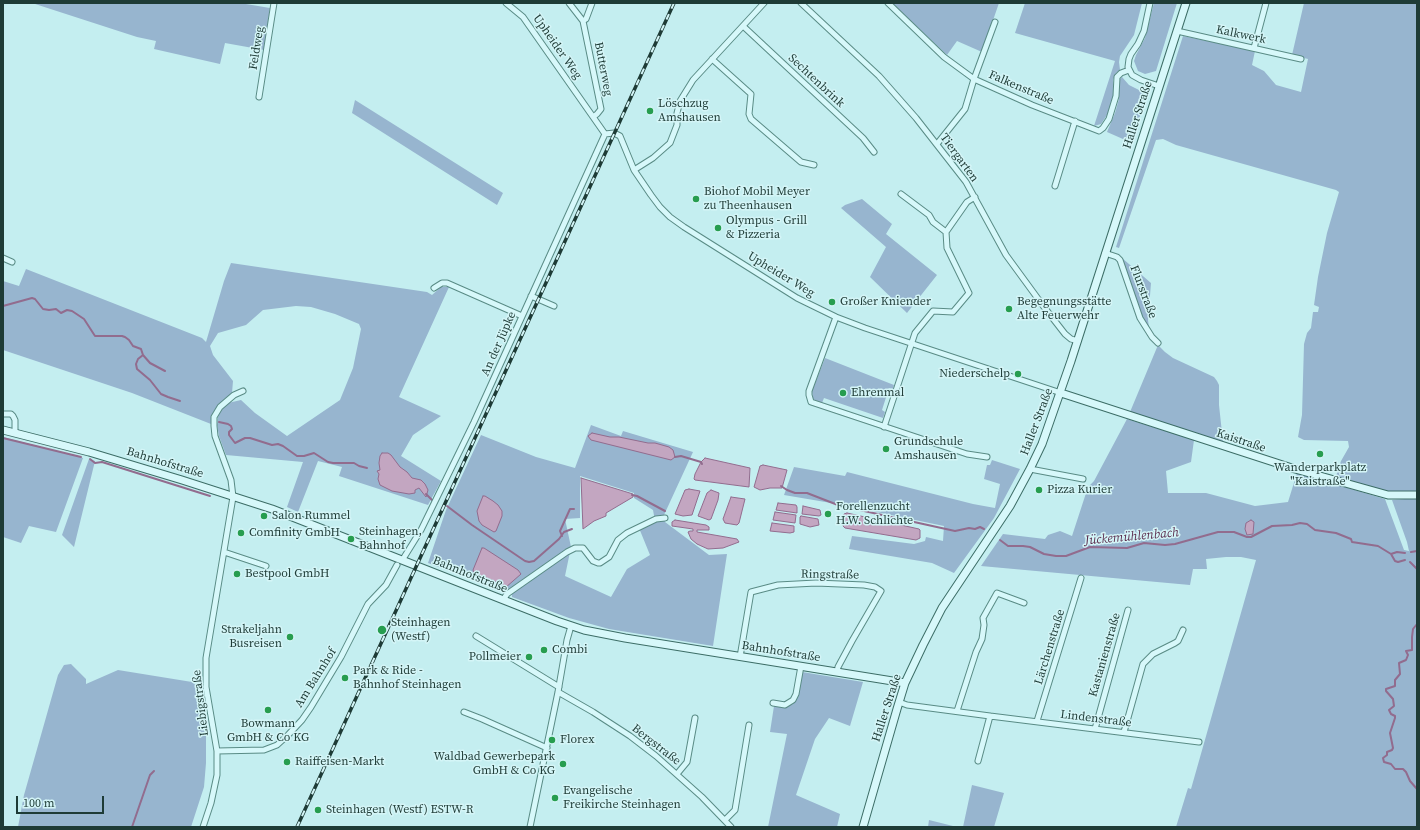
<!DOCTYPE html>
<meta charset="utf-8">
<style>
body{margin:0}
#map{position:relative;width:1420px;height:830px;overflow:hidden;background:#c4eef0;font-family:"Source Serif 4",serif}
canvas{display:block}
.frame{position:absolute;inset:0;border:4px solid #1e3b36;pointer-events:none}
.scale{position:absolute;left:16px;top:796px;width:88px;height:18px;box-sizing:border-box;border:2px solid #1e3b36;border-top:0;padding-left:5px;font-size:12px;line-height:14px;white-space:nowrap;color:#1e3b36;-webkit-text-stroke:3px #d4f5f7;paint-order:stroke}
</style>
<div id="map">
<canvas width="1420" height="830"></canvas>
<div class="frame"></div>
<div class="scale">100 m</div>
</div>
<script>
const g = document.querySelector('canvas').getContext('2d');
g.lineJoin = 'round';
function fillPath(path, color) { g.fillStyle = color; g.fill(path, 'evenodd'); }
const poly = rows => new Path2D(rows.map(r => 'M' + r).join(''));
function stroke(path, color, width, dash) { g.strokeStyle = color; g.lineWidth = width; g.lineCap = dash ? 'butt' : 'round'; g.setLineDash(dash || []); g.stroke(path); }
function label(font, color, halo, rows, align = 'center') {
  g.font = font + ' "Source Serif 4",serif'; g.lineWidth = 3; g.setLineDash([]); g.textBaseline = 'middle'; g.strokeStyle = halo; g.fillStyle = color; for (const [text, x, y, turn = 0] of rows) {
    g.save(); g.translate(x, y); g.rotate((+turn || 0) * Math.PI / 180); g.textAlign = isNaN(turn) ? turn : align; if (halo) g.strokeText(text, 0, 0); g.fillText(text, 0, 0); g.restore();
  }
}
const green = poly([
 [32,3,240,3,270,8,264,50,225,43,220,64,154,49,156,41,137,37],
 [892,3,999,3,982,52,957,41,947,55],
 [1025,3,1142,3,1134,35,1120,56,1119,62,1120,70,1116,73,1113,80,1114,91,1111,106,1107,115,1101,124,1094,126,1115,61,1015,33],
 [1154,3,1177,3,1156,71,1145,74,1138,71,1134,61,1136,55,1145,38],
 [1304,3,1417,3,1417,491,1402,493,1388,492,1336,476,1341,461,1349,447,1348,441,1304,440,1298,437,1302,415,1304,344,1307,333,1311,328,1313,312,1318,312,1319,307,1314,305,1318,277,1327,233,1339,192,1336,190,1176,145,1163,139,1156,140,1119,248,1116,247,1183,36,1255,51,1252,65,1264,71,1276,85,1301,92,1308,59,1292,55],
 [1122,77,1129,85,1143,92,1144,97,1143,106,1132,143,1107,132,1115,113,1119,99,1119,80],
 [355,100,503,193,497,205,352,113],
 [862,199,892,224,886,234,937,275,907,313,870,277,886,247,841,208,845,205],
 [1122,258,1151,283,1148,320,1149,328,1142,317],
 [231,263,427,292,432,295,441,287,449,287,399,397,441,416,413,435,401,456,441,481,428,505,339,476,342,467,318,461,298,512,287,507,303,462,226,455,219,436,217,425,218,417,222,408,228,403,241,400,255,413,287,436,340,400,353,368,361,329,359,324,335,314,311,307,296,306,263,310,246,325,218,333,210,346,213,355,233,381,232,393,218,406,212,416,211,424,132,393,3,350,3,281,19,286,26,269,202,338,206,342,224,281],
 [1158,345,1165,352,1173,358,1214,377,1217,381,1219,385,1219,405,1223,442,1221,443,1130,412],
 [825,358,894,385,893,389,889,388,882,410,885,412,883,418,824,398,822,403,813,399,812,391],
 [1127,419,1194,440,1191,462,1166,471,1168,493,1206,493,1255,506,1288,502,1297,473,1385,499,1404,550,1409,551,1407,542,1392,500,1417,498,1417,827,1176,827,1188,788,1191,789,1256,560,1241,557,1226,557,1206,559,1207,569,1193,569,1190,585,981,566,1003,534,1045,539,1048,535,1060,531,1072,536,1088,487,1094,481],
 [591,425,621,436,623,431,693,452,664,515,665,522,709,555,727,554,713,646,609,629,569,618,512,597,512,593,535,577,529,575,505,592,428,563,446,510,481,435,536,457,575,468],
 [580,476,634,493,634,498,653,510,655,521,639,528,650,555,627,569,611,597,565,576,571,547,565,519,580,518],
 [3,437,83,458,56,532,29,526,21,543,3,537],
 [89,459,95,461,74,547,62,535],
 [992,460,1020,469,994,518,954,573,932,563,849,549,852,536,914,544,925,541,926,537,943,541,944,526,843,505,784,495,794,467,845,476,847,472,973,504,995,508,1000,484,984,479,987,465,990,465],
 [71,664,86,679,86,684,118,670,192,682,198,687,206,731,206,763,204,787,191,827,18,827,24,795,58,675,64,665],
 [802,672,863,682,850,726,829,718,815,739,796,795,840,814,837,827,768,827,787,734,770,732,774,706,785,707,793,704,798,696],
 [972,785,1004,793,994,827,963,827],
 [929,820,957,827,928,827]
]);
const water = poly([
 [592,433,610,437,619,437,648,443,655,443,669,447,673,450,675,457,671,460,591,440,588,436,592,433],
 [382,453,388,453,391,455,400,467,407,472,412,478,421,480,425,484,428,490,426,497,419,488,415,490,415,493,409,494,392,491,380,485,378,479,379,474,377,471,380,470,379,463,380,456,382,453],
 [705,458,750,468,749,487,695,480,694,479,695,474,701,462,705,458],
 [763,465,787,470,782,488,770,488,760,490,754,487,760,466,763,465],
 [581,478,633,494,633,497,606,513,606,516,594,521,583,529,581,478],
 [689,489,700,491,692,515,683,516,675,514,685,490,689,489],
 [711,490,719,493,718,500,711,519,709,520,698,516,707,493,711,490],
 [483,496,485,496,493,501,498,505,502,511,502,516,496,531,494,532,482,525,479,521,477,511,483,496],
 [731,497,745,499,739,523,737,525,725,523,723,519,731,497],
 [778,503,796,505,797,507,797,513,776,510,778,503],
 [803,506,820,510,821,515,819,516,802,514,803,506],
 [775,512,796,515,795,523,773,520,775,512],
 [847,513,919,529,920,530,920,538,916,540,845,528,843,526,844,514,847,513],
 [801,516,818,519,819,525,810,527,800,524,800,517,801,516],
 [675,520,706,525,709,527,709,530,697,530,697,532,737,539,739,542,723,548,708,549,697,544,691,539,688,532,690,531,693,531,693,529,672,526,672,522,675,520],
 [1251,520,1254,522,1253,534,1247,535,1245,529,1246,523,1251,520],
 [772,523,794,526,794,532,790,533,770,531,772,523],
 [482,548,484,548,518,570,521,574,505,588,502,584,474,573,473,570,482,548]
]);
const stream = poly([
 [3,306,32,298,35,299,43,309,49,310,56,309,61,313,67,310,72,311,84,319,95,336,122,336,125,337,129,340,133,346,141,349,143,355,150,363,165,371],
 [143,355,138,359,136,364,137,369,150,380,161,394,168,397,180,401],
 [219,422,228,424,231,426,232,429,229,432,229,435,235,443,245,438,250,438,272,445,278,444,283,446,297,456,304,456,314,453,328,462,333,463,354,463,359,466,367,468],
 [3,438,81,457],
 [675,457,681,456,701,462,702,464],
 [90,459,95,463,102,462,210,496],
 [781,486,787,490,795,493,807,493,843,507],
 [426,494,432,500],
 [632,495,637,496,665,511],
 [447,506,472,525,525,561,529,562,534,561,559,539,564,532,572,529],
 [846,507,955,531,969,528,975,529,980,527,984,529],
 [562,536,560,531,570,509,574,509],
 [1000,540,1008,546,1023,546,1030,547,1044,554,1056,556,1066,556,1090,547,1127,548,1144,543,1165,545,1175,544,1218,532,1234,532,1247,537,1251,537,1272,526,1292,525,1300,523,1307,524,1315,530,1336,533,1351,539,1352,542,1378,546,1391,554,1395,561,1398,562,1405,560],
 [1411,552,1417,551],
 [1391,554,1397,552,1405,553],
 [1410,562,1417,569],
 [1417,624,1413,629,1412,637,1412,650,1406,651,1408,655,1406,660,1399,663,1400,674,1395,680,1395,686,1386,689,1386,691,1393,699,1394,706,1389,710,1391,714,1395,716,1395,718,1390,733,1393,748,1392,750,1387,752,1387,755,1383,758,1384,762,1391,764,1395,769,1403,769,1406,772,1410,781,1417,789],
 [132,827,150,775,154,771]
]);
const street = poly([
 [506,3,523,17,605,134],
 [569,3,583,21,601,109,597,114,593,117],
 [801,3,879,76,916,118,966,182,1006,255,1044,307,1065,334,1071,339,1078,341],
 [888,3,944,57,974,79,1032,105,1099,131,1103,128,1109,119,1116,96,1117,77,1121,73,1129,70],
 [1150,3,1144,31,1138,44,1131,54,1129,59,1128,67,1132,75,1141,80,1159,86],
 [583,21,586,19,592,3],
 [743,26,863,138,874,152],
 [1177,31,1301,59],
 [1254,48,1266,3],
 [712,59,751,94,749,114,751,119,801,162,814,165],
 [259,97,274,3],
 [605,134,614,133,620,136,634,170,651,195,660,207,670,217,684,227,797,298,836,317,865,328,1061,393],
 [937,144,965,109,974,79,995,22],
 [634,170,653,158,670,143,677,125,677,113,680,101,693,80,764,3],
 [1055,186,1075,121],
 [901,194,929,215,933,222,946,232],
 [1105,253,1117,257,1120,260,1140,318,1152,337,1158,343],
 [3,258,12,262],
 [434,288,442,283,447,283,522,316],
 [531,296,554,306],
 [836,317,809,391,809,395,811,402,967,454,987,457],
 [3,414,11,414,13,416,15,420,15,433],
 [884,427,915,333,933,311,953,312,969,293,947,248,946,232,967,202,975,197],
 [1030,469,1083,479],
 [224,552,266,566],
 [403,559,421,530,474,422,605,134],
 [503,600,507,594,567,552,575,548,583,548,593,561,598,563,600,563,609,557,618,540,627,533,656,519,665,518],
 [476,636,559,687],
 [740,657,751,592,778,585,816,583,864,585,875,587,881,591,852,641,838,667,837,672],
 [558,692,593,712,630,736,656,756,702,797,731,827],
 [899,702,907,705,990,716,1199,742],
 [773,703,785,705,793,700,796,694,801,666],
 [957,711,976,652,982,639,984,625,983,618,997,593,1024,603],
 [464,712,482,719,547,748],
 [1037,721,1081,578],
 [1095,729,1128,610],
 [1124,732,1143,664,1153,654,1175,643,1178,641,1183,630],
 [217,751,264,750,277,745,288,735,302,720,311,707,341,657,368,604,386,585,397,565],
 [978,761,990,716],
 [677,774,687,762,695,718],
 [725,820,735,810,749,725],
 [203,827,211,803,217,775,217,751,206,687,206,658,233,497,231,480,215,436,214,426,214,417,220,407,234,395,243,391],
 [530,827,558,692,567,640,571,626]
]);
const secondary = poly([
 [1061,393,1295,469,1388,495,1417,495],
 [3,430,89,452,182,480,272,509,557,621,584,630,625,638,905,683],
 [863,827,897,709,905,683,923,645,942,608,1010,506,1030,469,1042,444,1071,361,1186,3]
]);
const rail = poly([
 [297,827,674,3]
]);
const markers = [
 [650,111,4,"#279d4f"],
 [696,199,4,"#279d4f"],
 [718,228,4,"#279d4f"],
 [832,302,4,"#279d4f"],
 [1009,309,4,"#279d4f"],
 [1018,374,4,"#279d4f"],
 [843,393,4,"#279d4f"],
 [886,449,4,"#279d4f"],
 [1320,454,4,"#279d4f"],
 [1039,490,4,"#279d4f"],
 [828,514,4,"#279d4f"],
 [264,516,4,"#279d4f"],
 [241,533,4,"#279d4f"],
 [351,539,4,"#279d4f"],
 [237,574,4,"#279d4f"],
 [382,630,5,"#279d4f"],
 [290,637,4,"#279d4f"],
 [544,650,4,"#279d4f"],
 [529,657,4,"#279d4f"],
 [345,678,4,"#279d4f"],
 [268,710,4,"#279d4f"],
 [552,740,4,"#279d4f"],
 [287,762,4,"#279d4f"],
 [563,764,4,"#279d4f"],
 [555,798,4,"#279d4f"],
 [318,810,4,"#279d4f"]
];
const streetNames = [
 ["Kalkwerk",1241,35,12],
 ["Upheider Weg",557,47,55],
 ["Feldweg",257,48,-81],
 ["Butterweg",603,69,79],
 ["Sechtenbrink",816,81,43],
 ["Falkenstraße",1021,88,23],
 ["Haller Straße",1138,115,-72],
 ["Tiergarten",959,158,54],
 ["Upheider Weg",781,275,31],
 ["Flurstraße",1143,292,69],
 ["An der Jüpke",499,344,-66],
 ["Haller Straße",1037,422,-69],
 ["Kaistraße",1241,441,18],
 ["Bahnhofstraße",165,463,17],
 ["Bahnhofstraße",470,575,22],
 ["Ringstraße",830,575,1],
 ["Lärchenstraße",1050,647,-73],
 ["Bahnhofstraße",781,652,9],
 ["Kastanienstraße",1105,655,-74],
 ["Am Bahnhof",316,678,-58],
 ["Liebigstraße",201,703,-97],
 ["Haller Straße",887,708,-72],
 ["Lindenstraße",1096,719,7],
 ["Bergstraße",656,745,38]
];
const poiNames = [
 ["Löschzug",658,104],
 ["Amshausen",658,118],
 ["Biohof Mobil Meyer",704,192],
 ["zu Theenhausen",704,206],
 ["Olympus - Grill",726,221],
 ["& Pizzeria",726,235],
 ["Großer Kniender",840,302],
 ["Begegnungsstätte",1017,302],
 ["Alte Feuerwehr",1017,316],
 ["Niederschelp",1010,374,"right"],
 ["Ehrenmal",851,393],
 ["Grundschule",894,442],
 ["Amshausen",894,456],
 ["Wanderparkplatz",1320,468,"center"],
 ["\"Kaistraße\"",1320,482,"center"],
 ["Pizza Kurier",1047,490],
 ["Forellenzucht",836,507],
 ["H.W. Schlichte",836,521],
 ["Salon Rummel",272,516],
 ["Steinhagen,",359,532],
 ["Bahnhof",359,546],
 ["Comfinity GmbH",249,533],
 ["Bestpool GmbH",245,574],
 ["Steinhagen",391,623],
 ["(Westf)",391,637],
 ["Strakeljahn",282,630,"right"],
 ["Busreisen",282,644,"right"],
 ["Combi",552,650],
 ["Pollmeier",521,657,"right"],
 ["Park & Ride -",353,671],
 ["Bahnhof Steinhagen",353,685],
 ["Bowmann",268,724,"center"],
 ["GmbH & Co KG",268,738,"center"],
 ["Florex",560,740],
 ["Waldbad Gewerbepark",555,757,"right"],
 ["GmbH & Co KG",555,771,"right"],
 ["Raiffeisen-Markt",295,762],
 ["Evangelische",563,791],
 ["Freikirche Steinhagen",563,805],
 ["Steinhagen (Westf) ESTW-R",326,810]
];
const waterNames = [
 ["Jückemühlenbach",1132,537,-5]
];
fillPath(green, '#97b5cf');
fillPath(water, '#c3a6c1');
stroke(water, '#926c8e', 1);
stroke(stream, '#926c8e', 2);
stroke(street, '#598b85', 7);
stroke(secondary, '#3c6d66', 9);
stroke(street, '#d7f8fa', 5);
stroke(secondary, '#d7f8fa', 7);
stroke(rail, '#1e3b36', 3.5);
stroke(rail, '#d4f5f7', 2, [6]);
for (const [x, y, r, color] of markers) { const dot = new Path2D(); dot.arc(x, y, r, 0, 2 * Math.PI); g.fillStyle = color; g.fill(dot); stroke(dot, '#d4f5f7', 1.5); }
label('12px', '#1e3b36', '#d4f5f7', streetNames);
label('12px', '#1e3b36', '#d4f5f7', poiNames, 'left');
label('italic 13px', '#5b2d4e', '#d4f5f7', waterNames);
</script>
